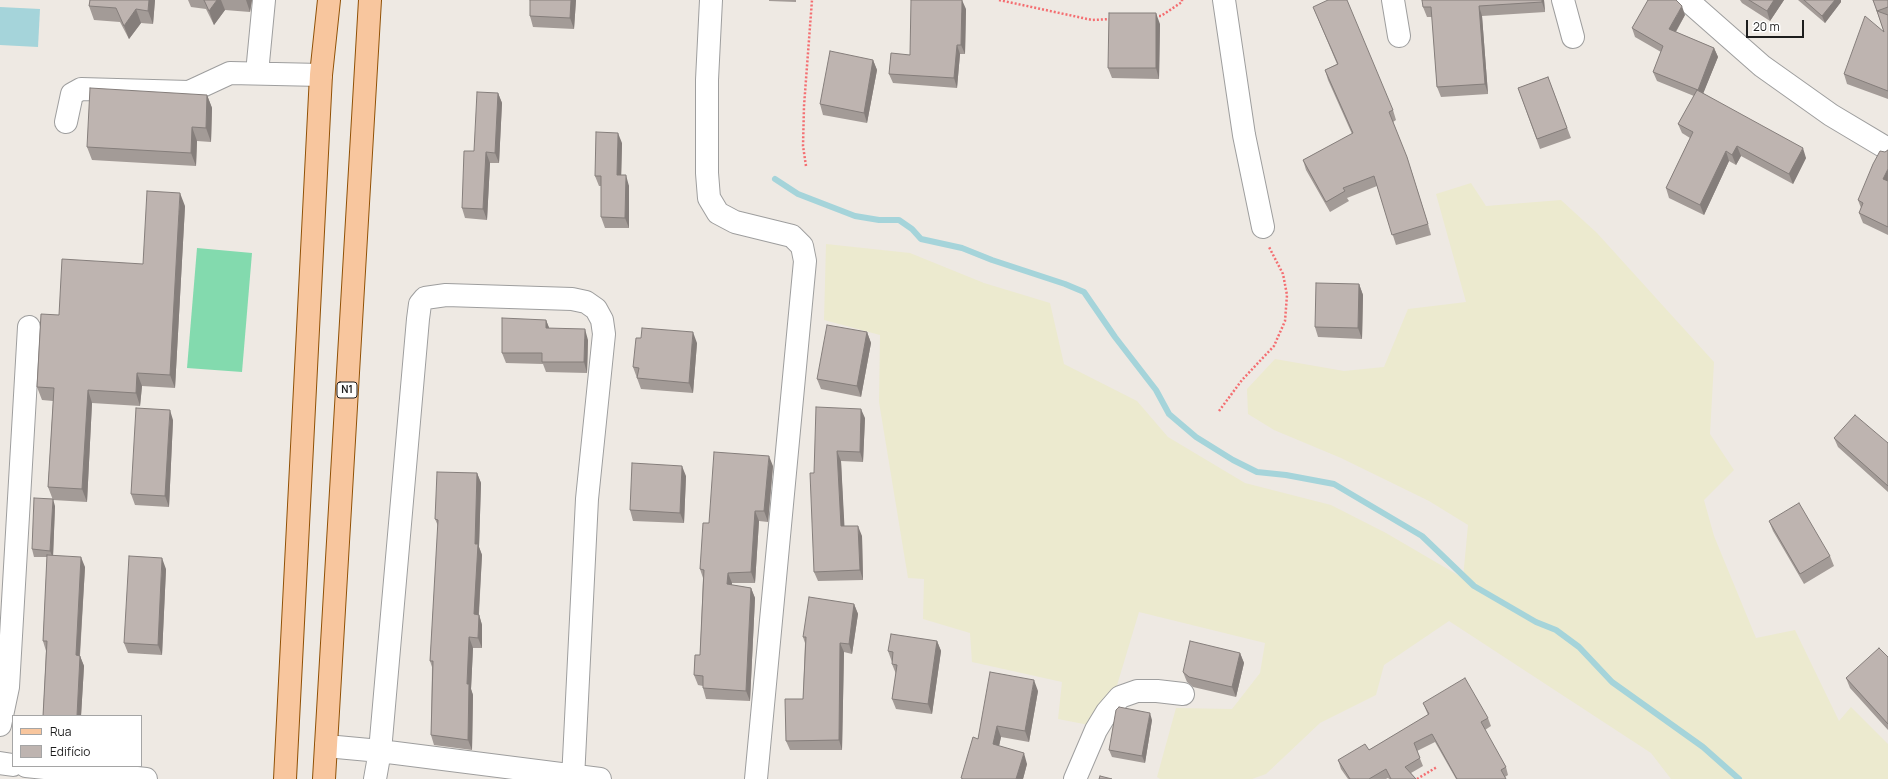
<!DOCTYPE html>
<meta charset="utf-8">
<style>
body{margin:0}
#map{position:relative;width:1888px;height:779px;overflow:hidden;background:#eee9e3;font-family:Manrope,sans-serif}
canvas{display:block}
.legend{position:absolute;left:12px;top:715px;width:130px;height:52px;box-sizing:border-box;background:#fff;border:1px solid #a5a5a5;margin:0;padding:5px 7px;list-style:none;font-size:12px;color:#1d1d1d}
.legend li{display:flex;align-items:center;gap:8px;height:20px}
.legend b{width:20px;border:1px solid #a5a5a5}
.scale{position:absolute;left:1746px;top:20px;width:58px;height:18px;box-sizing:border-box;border:2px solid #1d1d1d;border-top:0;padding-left:5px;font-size:12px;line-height:14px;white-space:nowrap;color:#1d1d1d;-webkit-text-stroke:3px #fff;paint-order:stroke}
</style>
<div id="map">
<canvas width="1888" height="779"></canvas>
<ul class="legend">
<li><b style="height:5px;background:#f8c69e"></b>Rua</li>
<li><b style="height:11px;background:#beb4b0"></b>Edifício</li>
</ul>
<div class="scale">20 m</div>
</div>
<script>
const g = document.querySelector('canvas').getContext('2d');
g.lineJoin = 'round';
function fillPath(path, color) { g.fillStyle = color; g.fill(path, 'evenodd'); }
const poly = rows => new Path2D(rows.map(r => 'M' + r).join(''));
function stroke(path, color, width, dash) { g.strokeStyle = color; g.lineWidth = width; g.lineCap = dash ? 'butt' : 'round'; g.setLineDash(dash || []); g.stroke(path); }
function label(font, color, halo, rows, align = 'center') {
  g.font = font + ' Manrope,sans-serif'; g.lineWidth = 3; g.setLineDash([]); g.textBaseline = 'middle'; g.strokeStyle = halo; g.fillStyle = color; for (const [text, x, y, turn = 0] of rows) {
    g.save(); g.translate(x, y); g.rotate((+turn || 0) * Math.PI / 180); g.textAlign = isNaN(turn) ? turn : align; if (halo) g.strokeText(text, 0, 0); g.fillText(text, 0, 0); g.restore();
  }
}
const farmland = poly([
 [1471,183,1486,206,1561,200,1597,233,1714,362,1710,434,1734,470,1704,500,1714,536,1756,638,1795,630,1839,721,1851,707,1888,744,1888,779,1671,779,1651,753,1449,621,1384,665,1376,695,1320,723,1266,774,1252,779,1160,779,1157,777,1176,708,1232,709,1260,673,1265,643,1139,612,1115,692,1094,726,1058,719,1062,682,972,662,970,633,923,619,924,579,908,578,879,402,880,335,824,320,826,244,910,253,984,283,1050,303,1064,364,1137,401,1168,437,1245,483,1331,505,1386,533,1463,578,1468,525,1429,501,1341,458,1274,430,1248,414,1247,389,1275,359,1344,371,1384,367,1408,309,1466,302,1436,194]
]);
const pitch = poly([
 [197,248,252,253,242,372,187,368]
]);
const water = poly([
 [0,7,40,9,38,47,0,45]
]);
const stream = poly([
 [775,179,798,194,855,216,879,220,899,220,912,229,921,239,962,248,992,260,1065,284,1084,292,1115,337,1156,390,1169,414,1196,437,1233,460,1257,472,1286,475,1334,484,1422,536,1474,586,1536,622,1556,630,1579,647,1612,682,1703,747,1739,779]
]);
const path = poly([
 [999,0,1092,20,1112,19],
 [1155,16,1161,16,1182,2,1182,0],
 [806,166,803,146,804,106,812,0],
 [1219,411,1242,380,1274,346,1285,321,1287,295,1283,274,1269,247],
 [1417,779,1437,767]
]);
const minor = poly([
 [711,0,707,80,707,173,709,198,718,213,735,222,792,236,802,246,805,261,756,779],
 [1224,0,1244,135,1263,227],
 [1393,0,1399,36],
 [1563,0,1573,37],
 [1687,0,1762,66,1831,115,1888,149],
 [257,73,264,0],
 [66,122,72,94,81,89,189,92,230,73,321,75],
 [0,725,8,687,29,327],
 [326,746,380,751,600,779],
 [0,763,13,765],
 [26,766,146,779],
 [375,779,380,751,418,319,420,304,425,298,446,295,572,299,586,302,596,309,602,320,604,334,587,499,573,779],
 [1075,779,1096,730,1107,712,1120,697,1137,691,1157,691,1183,694]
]);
const major = poly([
 [285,779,321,75,329,0],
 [324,779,370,0]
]);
const wall = poly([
 [90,0,155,0,153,24,141,23,129,39,120,22,94,20,89,6],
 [188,0,252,0,250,12,225,10,214,25,206,9,191,7],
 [576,0,574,29,533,27,530,16],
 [769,0,796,0,796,2,769,1],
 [1544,0,1545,12,1482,16,1488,94,1441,97,1437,87,1432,17,1427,17,1423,7],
 [1740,0,1784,0,1770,21,1742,3],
 [1798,0,1841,0,1841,2,1825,23],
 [1873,0,1888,0,1888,99,1847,84,1844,74,1884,32],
 [1313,7,1393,110,1396,120,1393,122,1410,167,1431,235,1396,245,1377,186,1347,198,1349,201,1330,212,1306,170,1303,160,1352,134,1328,80,1325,70,1337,64],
 [966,9,965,54,960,54,957,88,893,83,889,74,910,55],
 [1685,15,1676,32,1714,48,1718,57,1703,93,1806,158,1793,184,1741,156,1736,165,1729,161,1704,215,1669,198,1666,188,1690,138,1682,133,1678,124,1694,96,1657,81,1653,72,1661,52,1635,37,1632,28],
 [1160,24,1159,79,1112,78,1108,68],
 [873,60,877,70,867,123,823,115,820,104],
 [1548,77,1571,138,1540,149,1518,88],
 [498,93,502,103,499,163,490,163,487,220,465,218,462,208,474,151],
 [207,95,212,108,211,142,197,141,196,166,92,160,87,147],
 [622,143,621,175,629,186,629,228,605,228,601,217,601,186,599,186,595,176],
 [1888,150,1888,235,1863,223,1859,213,1861,208,1858,200,1885,152],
 [185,206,175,388,142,386,140,406,92,403,87,502,53,500,48,487,53,401,42,400,37,387,59,315,143,264],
 [1359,284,1363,295,1362,339,1318,337,1315,327],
 [546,320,549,328,588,340,587,373,546,372,543,364,506,363,502,353],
 [867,332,871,343,861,397,821,389,817,379],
 [697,343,693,393,641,389,633,367],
 [865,418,863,462,841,461,844,526,862,536,863,580,818,581,814,572,814,473],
 [173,420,169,507,135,505,131,494],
 [1834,438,1888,443,1888,492,1838,447],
 [773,466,768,522,759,521,755,583,732,583,732,585,751,588,755,598,750,701,706,699,703,688,703,686,698,685,694,675,700,655,703,578,700,569,709,523],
 [477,473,481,483,479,547,482,555,479,614,482,625,482,648,473,648,471,689,473,695,472,750,434,745,431,735,432,667,430,661,438,526,435,519],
 [686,476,684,523,633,521,630,510],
 [55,506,53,555,85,567,80,656,84,666,81,716,43,716,46,651,43,641,47,557,34,557,32,549],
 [1769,521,1830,556,1834,566,1804,584,1773,531],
 [166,569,162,655,128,653,124,643],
 [854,604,858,614,852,654,844,652,842,750,790,750,786,741,803,699,805,643,803,637],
 [937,641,941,651,932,714,896,709,892,699,896,674,892,664,892,662,888,651],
 [1240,653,1244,663,1236,697,1193,687,1187,682,1183,672],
 [1888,657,1888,730,1850,688,1846,678],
 [1038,691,1029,742,1001,737,999,746,1027,764,1023,779,962,779,978,739],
 [1423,703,1488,718,1491,726,1485,730,1506,767,1508,775,1505,777,1506,779,1456,779,1435,742,1417,751,1423,766,1411,773,1416,779,1389,779,1388,778,1386,779,1348,779,1341,769,1338,760,1369,750,1428,715],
 [1152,720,1145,763,1112,757,1109,750]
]);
const shadedWall = poly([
 [149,0,155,0,153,24,148,11],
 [217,0,221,0,225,10,214,25,209,11],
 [246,0,252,0,250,12],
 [571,0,576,0,574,29,570,18],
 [962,0,966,9,965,54,961,45],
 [1542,0,1544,0,1545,12,1542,2],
 [1774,0,1784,0,1770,21,1767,11],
 [1835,0,1841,0,1841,2,1825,23,1822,16],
 [1479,6,1482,16,1488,94,1485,84],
 [1682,6,1685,15,1672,38,1669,29],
 [136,9,141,23,129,39,124,26],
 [1156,13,1160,24,1159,79,1156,68],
 [957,45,960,54,957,88,954,78],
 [1714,48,1718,57,1701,99,1698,90],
 [873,60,877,70,867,123,864,113],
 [498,93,502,103,499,163,495,153],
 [207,95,212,108,211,142,206,128],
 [192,127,197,141,196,166,191,153],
 [618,133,622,143,621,185,617,175],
 [1737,146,1741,156,1736,165,1732,155],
 [1803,148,1806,158,1793,184,1789,174],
 [1726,151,1729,161,1704,215,1700,205],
 [486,152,490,163,487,220,483,209],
 [1407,157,1410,167,1431,235,1428,224],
 [1888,169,1888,185,1883,179],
 [626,175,629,186,629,228,625,218],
 [180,193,185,206,175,388,170,375],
 [1359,284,1363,295,1362,339,1358,328],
 [546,320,550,330,546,328],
 [585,329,588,340,587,373,584,362],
 [693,332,697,343,693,393,689,383],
 [867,332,871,343,861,397,857,386],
 [137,373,142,386,140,406,136,393],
 [88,390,92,403,87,502,82,489],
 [861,409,865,418,863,462,860,452],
 [170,410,173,420,169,507,165,496],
 [837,451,841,461,845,536,841,526],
 [769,456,773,466,768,522,764,511],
 [682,466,686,476,684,523,680,513],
 [477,473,481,483,479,547,482,555,478,625,474,614,475,544],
 [53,499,55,506,53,558,50,551],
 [755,511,759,521,755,583,751,572],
 [858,526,862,536,863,580,860,570],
 [81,557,85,567,79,666,76,655],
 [162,558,166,569,162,655,158,645],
 [728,573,732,583,731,595,727,584],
 [751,588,755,598,750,701,746,691],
 [854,604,858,614,852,654,849,644],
 [479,615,482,625,482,648,478,638],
 [469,637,473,648,471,689,473,695,472,750,468,740,467,684],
 [937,641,941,651,932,714,928,704],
 [840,643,844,652,842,750,839,740],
 [1240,653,1244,663,1236,697,1232,687],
 [80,656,84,666,81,716,77,716],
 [1034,680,1038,691,1029,742,1025,731],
 [1150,713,1152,720,1145,763,1142,756],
 [997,726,1001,737,997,755,993,744],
 [1024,753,1027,764,1023,779,1016,779]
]);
const building = poly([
 [90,0,149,0,148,11,136,9,124,26,116,8,89,6,90,0],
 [204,0,217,0,209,11,204,0],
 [530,0,571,0,570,18,530,16,530,0],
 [911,0,962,0,961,45,957,45,954,78,889,74,891,53,910,55,911,0],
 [1328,0,1347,0,1393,110,1389,112,1407,157,1428,224,1392,235,1374,176,1343,188,1345,191,1326,202,1303,160,1353,133,1325,70,1338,64,1313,7,1328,0],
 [1422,0,1542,0,1542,2,1479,6,1485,84,1437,87,1431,7,1423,7,1422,0],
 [1648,0,1676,0,1682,6,1669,29,1714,48,1698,90,1653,72,1663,46,1632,28,1648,0],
 [1749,0,1774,0,1767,11,1749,0],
 [1804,0,1835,0,1822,16,1804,0],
 [1873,0,1888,0,1888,7,1877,11,1873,0],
 [1877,11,1888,15,1888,91,1844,74,1865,16,1884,32,1877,11],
 [1109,13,1156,13,1156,68,1108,68,1109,13],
 [830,51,873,60,864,113,820,104,830,51],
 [1548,77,1567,128,1537,139,1518,88,1548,77],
 [90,88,207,95,206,128,192,127,191,153,87,147,90,88],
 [1697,90,1803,148,1789,174,1737,146,1732,155,1726,151,1700,205,1666,188,1693,132,1678,124,1697,90],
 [477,92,498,93,495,153,486,152,483,209,462,208,464,151,474,151,477,92],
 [596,132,618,133,617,175,626,175,625,218,601,217,601,176,595,176,596,132],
 [1888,150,1888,169,1883,179,1888,181,1888,227,1859,213,1863,203,1858,200,1873,164,1880,151,1885,152,1888,150],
 [147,191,180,193,170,375,137,373,136,393,88,390,82,489,48,487,54,388,37,387,41,314,59,315,62,259,143,264,147,191],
 [1316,283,1359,284,1358,328,1315,327,1316,283],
 [502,318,546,320,546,328,585,329,584,362,542,362,542,353,502,353,502,318],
 [827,325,867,332,857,386,817,379,827,325],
 [642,328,693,332,689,383,637,378,639,368,633,367,636,338,641,338,642,328],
 [816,407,861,409,860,452,837,451,841,526,858,526,860,570,814,572,810,473,814,473,816,407],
 [136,408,170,410,165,496,131,494,136,408],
 [1855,415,1888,443,1888,486,1834,438,1855,415],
 [714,452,769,456,764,511,755,511,751,572,728,573,727,584,751,588,746,691,703,688,703,676,694,675,695,655,700,655,704,570,700,569,703,523,709,523,714,452],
 [632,463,682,466,680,513,630,510,632,463],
 [437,472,477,473,475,544,478,544,474,614,479,615,478,638,469,637,467,684,469,684,468,740,431,735,433,661,430,661,438,520,435,519,437,472],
 [34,498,53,499,50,551,32,549,34,498],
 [1799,503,1830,556,1800,574,1769,521,1799,503],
 [47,555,81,557,76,655,80,656,77,716,43,716,47,641,43,641,47,555],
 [129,556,162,558,158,645,124,643,129,556],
 [809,597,854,604,849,644,840,643,839,740,786,741,785,699,803,699,806,637,803,637,809,597],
 [891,634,937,641,928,704,892,699,897,665,892,664,893,652,888,651,891,634],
 [1190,641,1240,653,1232,687,1189,677,1183,672,1190,641],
 [1879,648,1888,657,1888,724,1846,678,1879,648],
 [990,672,1034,680,1025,731,997,726,993,744,1024,753,1016,779,963,779,961,778,973,737,978,739,990,672],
 [1465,678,1488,718,1481,722,1506,767,1501,770,1506,779,1457,779,1432,734,1414,743,1420,758,1405,767,1416,779,1391,779,1386,769,1369,779,1350,779,1338,760,1365,744,1369,750,1429,714,1423,703,1465,678],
 [1119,707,1150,713,1142,756,1109,750,1116,710,1119,707],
 [1100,776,1112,779,1099,779,1100,776]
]);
const shields = [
 [347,390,20]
];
const shieldNames = [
 ["N1",347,390]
];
fillPath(farmland, '#eceacf');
fillPath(pitch, '#83daae');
fillPath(water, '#a5d4da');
stroke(stream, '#a5d4da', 6);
stroke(minor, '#9e9e9e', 24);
stroke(major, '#905106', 24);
stroke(path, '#f46e71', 2.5, [2, 2]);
stroke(minor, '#fff', 22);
stroke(major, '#f8c69e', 22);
fillPath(wall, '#a39b97');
fillPath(shadedWall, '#857e7b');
fillPath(building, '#beb4b0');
stroke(building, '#857e7b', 1);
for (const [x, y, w] of shields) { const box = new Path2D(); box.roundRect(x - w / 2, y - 8, w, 16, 3); g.fillStyle = '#fff'; g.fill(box); stroke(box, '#1d1d1d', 1); }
label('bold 10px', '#1d1d1d', null, shieldNames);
</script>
